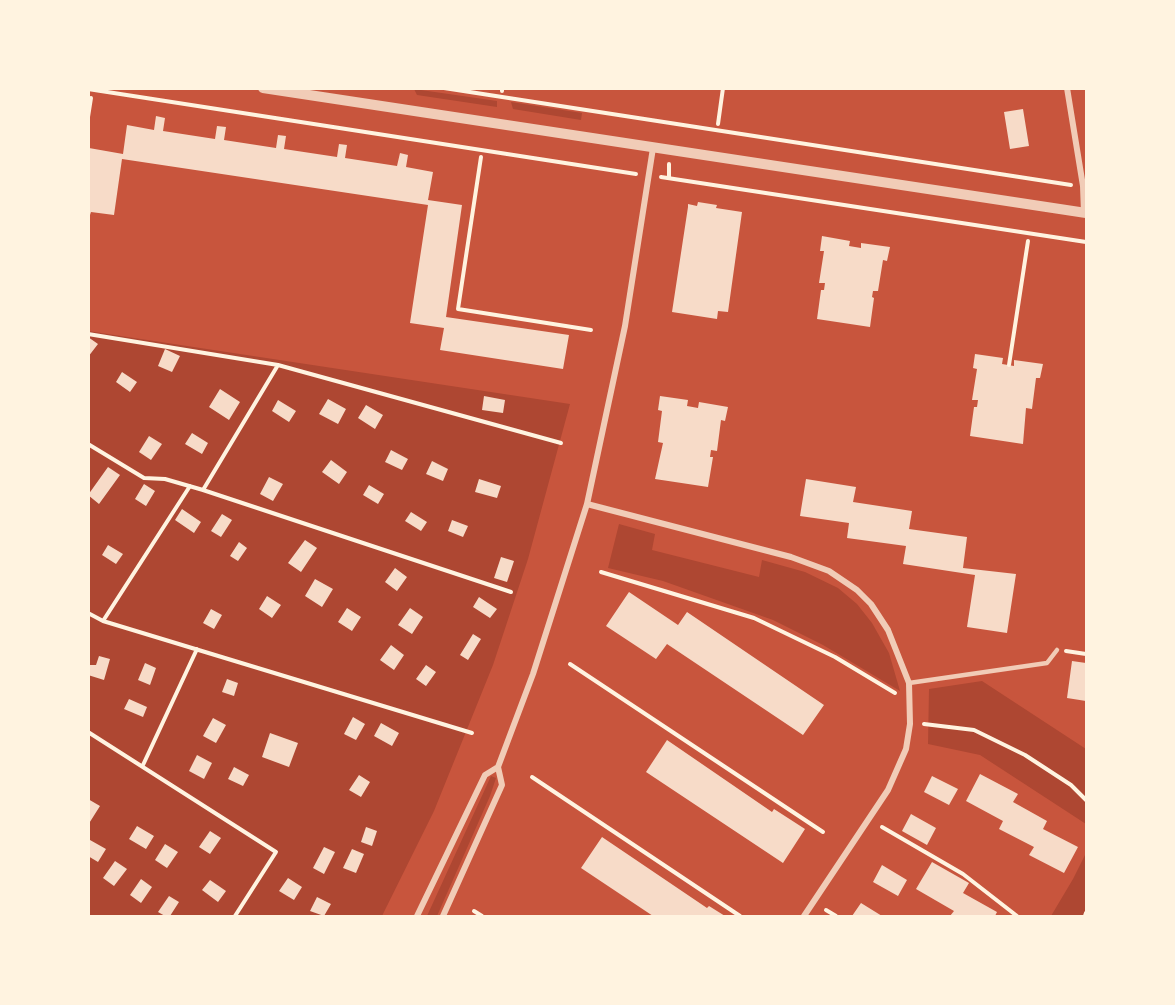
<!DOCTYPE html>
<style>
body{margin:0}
#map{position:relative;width:1175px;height:1005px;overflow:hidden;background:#c8553d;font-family:Jost,sans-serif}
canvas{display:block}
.frame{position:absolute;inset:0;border:90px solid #fff3e0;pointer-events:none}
</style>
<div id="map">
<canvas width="1175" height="1005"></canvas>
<div class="frame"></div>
</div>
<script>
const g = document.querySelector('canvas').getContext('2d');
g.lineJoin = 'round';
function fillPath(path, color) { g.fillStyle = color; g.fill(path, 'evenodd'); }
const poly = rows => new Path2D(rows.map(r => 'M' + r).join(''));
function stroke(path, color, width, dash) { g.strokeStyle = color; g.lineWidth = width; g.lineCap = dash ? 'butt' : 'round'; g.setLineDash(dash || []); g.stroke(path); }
const green = poly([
 [414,89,497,101,497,107,417,95],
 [511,102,582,113,581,120,513,109],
 [88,331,570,404,528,559,493,665,434,811,382,916,89,916],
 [619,524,655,534,652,550,759,577,762,560,805,572,838,588,857,604,872,623,889,653,900,691,823,645,773,620,663,581,608,568],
 [982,681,1086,749,1086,824,980,755,928,744,929,689],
 [491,776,496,778,490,796,437,916,427,916],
 [1086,853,1086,916,1051,916,1073,879]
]);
const building = poly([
 [1023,109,1029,146,1010,149,1004,112],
 [156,116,165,118,163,131,215,139,217,126,226,127,224,140,276,148,278,135,286,136,284,149,337,157,339,144,347,145,345,158,397,166,400,153,408,155,406,167,433,172,428,200,462,205,446,317,569,335,563,369,440,350,444,328,410,323,428,205,122,159,114,215,91,212,88,221,89,148,123,154,127,125,154,130],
 [698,202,717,205,716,208,742,212,728,312,718,311,717,319,672,312,688,207,688,204,697,206],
 [822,236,850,241,849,246,861,248,861,243,890,247,887,261,883,260,878,291,873,291,872,297,874,298,870,327,817,319,821,290,824,290,825,283,819,283,824,251,820,251],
 [88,337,98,344,88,357],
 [165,349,180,356,172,372,158,366],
 [975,354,1003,358,1002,364,1014,366,1014,360,1043,364,1040,378,1036,378,1032,409,1026,408,1023,444,970,436,974,407,977,407,978,400,972,400,977,369,973,368],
 [122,372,137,382,130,392,116,382],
 [220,389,240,402,229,420,209,407],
 [484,396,505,400,503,413,482,410],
 [660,396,688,400,687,406,698,408,699,402,728,407,725,421,721,420,717,451,711,450,710,457,713,457,708,487,655,479,663,443,658,442,662,411,658,410],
 [328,399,346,409,338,424,319,414],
 [278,400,296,411,289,422,272,411],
 [366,405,383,415,375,429,358,418],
 [192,433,208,443,202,454,185,444],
 [149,436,162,444,151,460,139,452],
 [391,450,408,459,402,470,385,462],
 [331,460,347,472,339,484,322,472],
 [432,461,448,469,443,481,426,474],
 [108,467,120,475,99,504,88,495],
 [269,477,283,484,273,501,260,494],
 [479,479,501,486,497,498,475,492],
 [806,479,856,487,853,502,912,511,909,529,967,537,963,568,1016,574,1007,633,967,627,975,575,903,564,906,546,847,538,849,523,800,516],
 [144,484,155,491,146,506,135,499],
 [369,485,384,494,378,504,363,495],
 [182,509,201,522,194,533,175,520],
 [411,512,427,522,421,531,405,521],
 [222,514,232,520,221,537,211,531],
 [452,520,468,526,463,537,448,531],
 [305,540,317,548,301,572,288,563],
 [239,542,247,548,238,561,230,556],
 [108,545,123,554,116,564,102,555],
 [501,557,514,561,507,582,494,578],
 [395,568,407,577,397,591,385,582],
 [315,579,333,589,322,607,305,596],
 [629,592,678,625,687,612,824,705,803,735,667,644,656,659,606,626],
 [267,596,281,605,272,618,259,609],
 [479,597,497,609,490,618,473,607],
 [347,608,361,617,352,631,338,622],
 [410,608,423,617,412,634,398,625],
 [211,609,222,615,214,629,203,623],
 [473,634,481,639,468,660,460,655],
 [391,645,404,655,394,670,380,660],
 [99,656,110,659,104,680,88,675,88,665,96,665],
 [1072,661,1086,663,1086,701,1067,698],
 [145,663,156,668,150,685,138,680],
 [426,665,436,672,426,686,416,679],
 [227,679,238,683,234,696,222,692],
 [129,699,147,707,143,717,124,709],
 [353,717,365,724,356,740,344,734],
 [213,718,226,725,216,743,203,736],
 [381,723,399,733,392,746,374,736],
 [270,733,298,743,289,767,262,757],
 [667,740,772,812,774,809,805,829,783,863,646,772],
 [197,755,212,763,204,779,189,771],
 [234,767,249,775,243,786,228,779],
 [980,774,1018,794,1013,802,1047,821,1043,829,1078,847,1064,873,1029,855,1034,847,999,829,1003,821,966,801],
 [359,775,370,782,361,797,349,790],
 [932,776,958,789,949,805,924,792],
 [88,799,100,806,88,825],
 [911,814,936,828,927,845,902,831],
 [137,826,154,836,146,849,129,839],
 [366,827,377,831,372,846,361,842],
 [210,831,221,838,210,854,199,847],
 [602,837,707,908,709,906,725,916,653,916,581,868],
 [90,840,106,849,98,862,88,856],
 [165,844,178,852,167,868,155,860],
 [324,847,335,852,324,874,313,868],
 [352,849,364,854,356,873,343,868],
 [115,861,127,869,114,886,103,878],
 [932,862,969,883,963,893,997,912,995,916,950,916,954,911,916,889],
 [882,865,907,880,898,896,873,882],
 [288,878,302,887,294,900,279,891],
 [141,879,152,887,141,903,130,895],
 [210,880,226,891,218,902,202,890],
 [169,896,179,902,170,916,165,916,158,912],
 [317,897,331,904,324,916,310,911],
 [861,903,882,916,852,916]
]);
const path = poly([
 [444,88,1071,185],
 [88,89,636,174],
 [502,91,502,88],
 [88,117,91,98],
 [718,124,723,88],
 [481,157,458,309,591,330],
 [669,164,669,178],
 [661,177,1086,242],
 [88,334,278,365,561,443],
 [1009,365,1028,241],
 [88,444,144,478,165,479,203,490,511,592],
 [203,490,278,365],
 [601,572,754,618,835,657,895,693],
 [88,613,103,621,472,733],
 [103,621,190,486],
 [1066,651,1086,654],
 [570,664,823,832],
 [924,724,974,730,1025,755,1071,785,1086,800],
 [88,732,276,852,235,916],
 [143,765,197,649],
 [532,777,740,916],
 [882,827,963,874,1017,916],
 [826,910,836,916],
 [474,911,482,916],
 [1085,916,1086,913]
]);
const service = poly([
 [909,683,1047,663,1057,650]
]);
const minor = poly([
 [1067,88,1083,186,1084,213],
 [587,504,791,557,829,571,857,590,871,604,888,630,909,683,910,724,906,749,888,790,804,916],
 [417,916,485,775,498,767],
 [443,916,502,785,498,767,533,674,587,504,625,326,653,148]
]);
const tertiary = poly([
 [263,88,1086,213]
]);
fillPath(green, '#ae4732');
fillPath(building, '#f7dbc8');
stroke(path, '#fff3e0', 4);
stroke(service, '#f1ccb7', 4.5);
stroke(minor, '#f1ccb7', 6);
stroke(tertiary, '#f1ccb7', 10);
</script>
